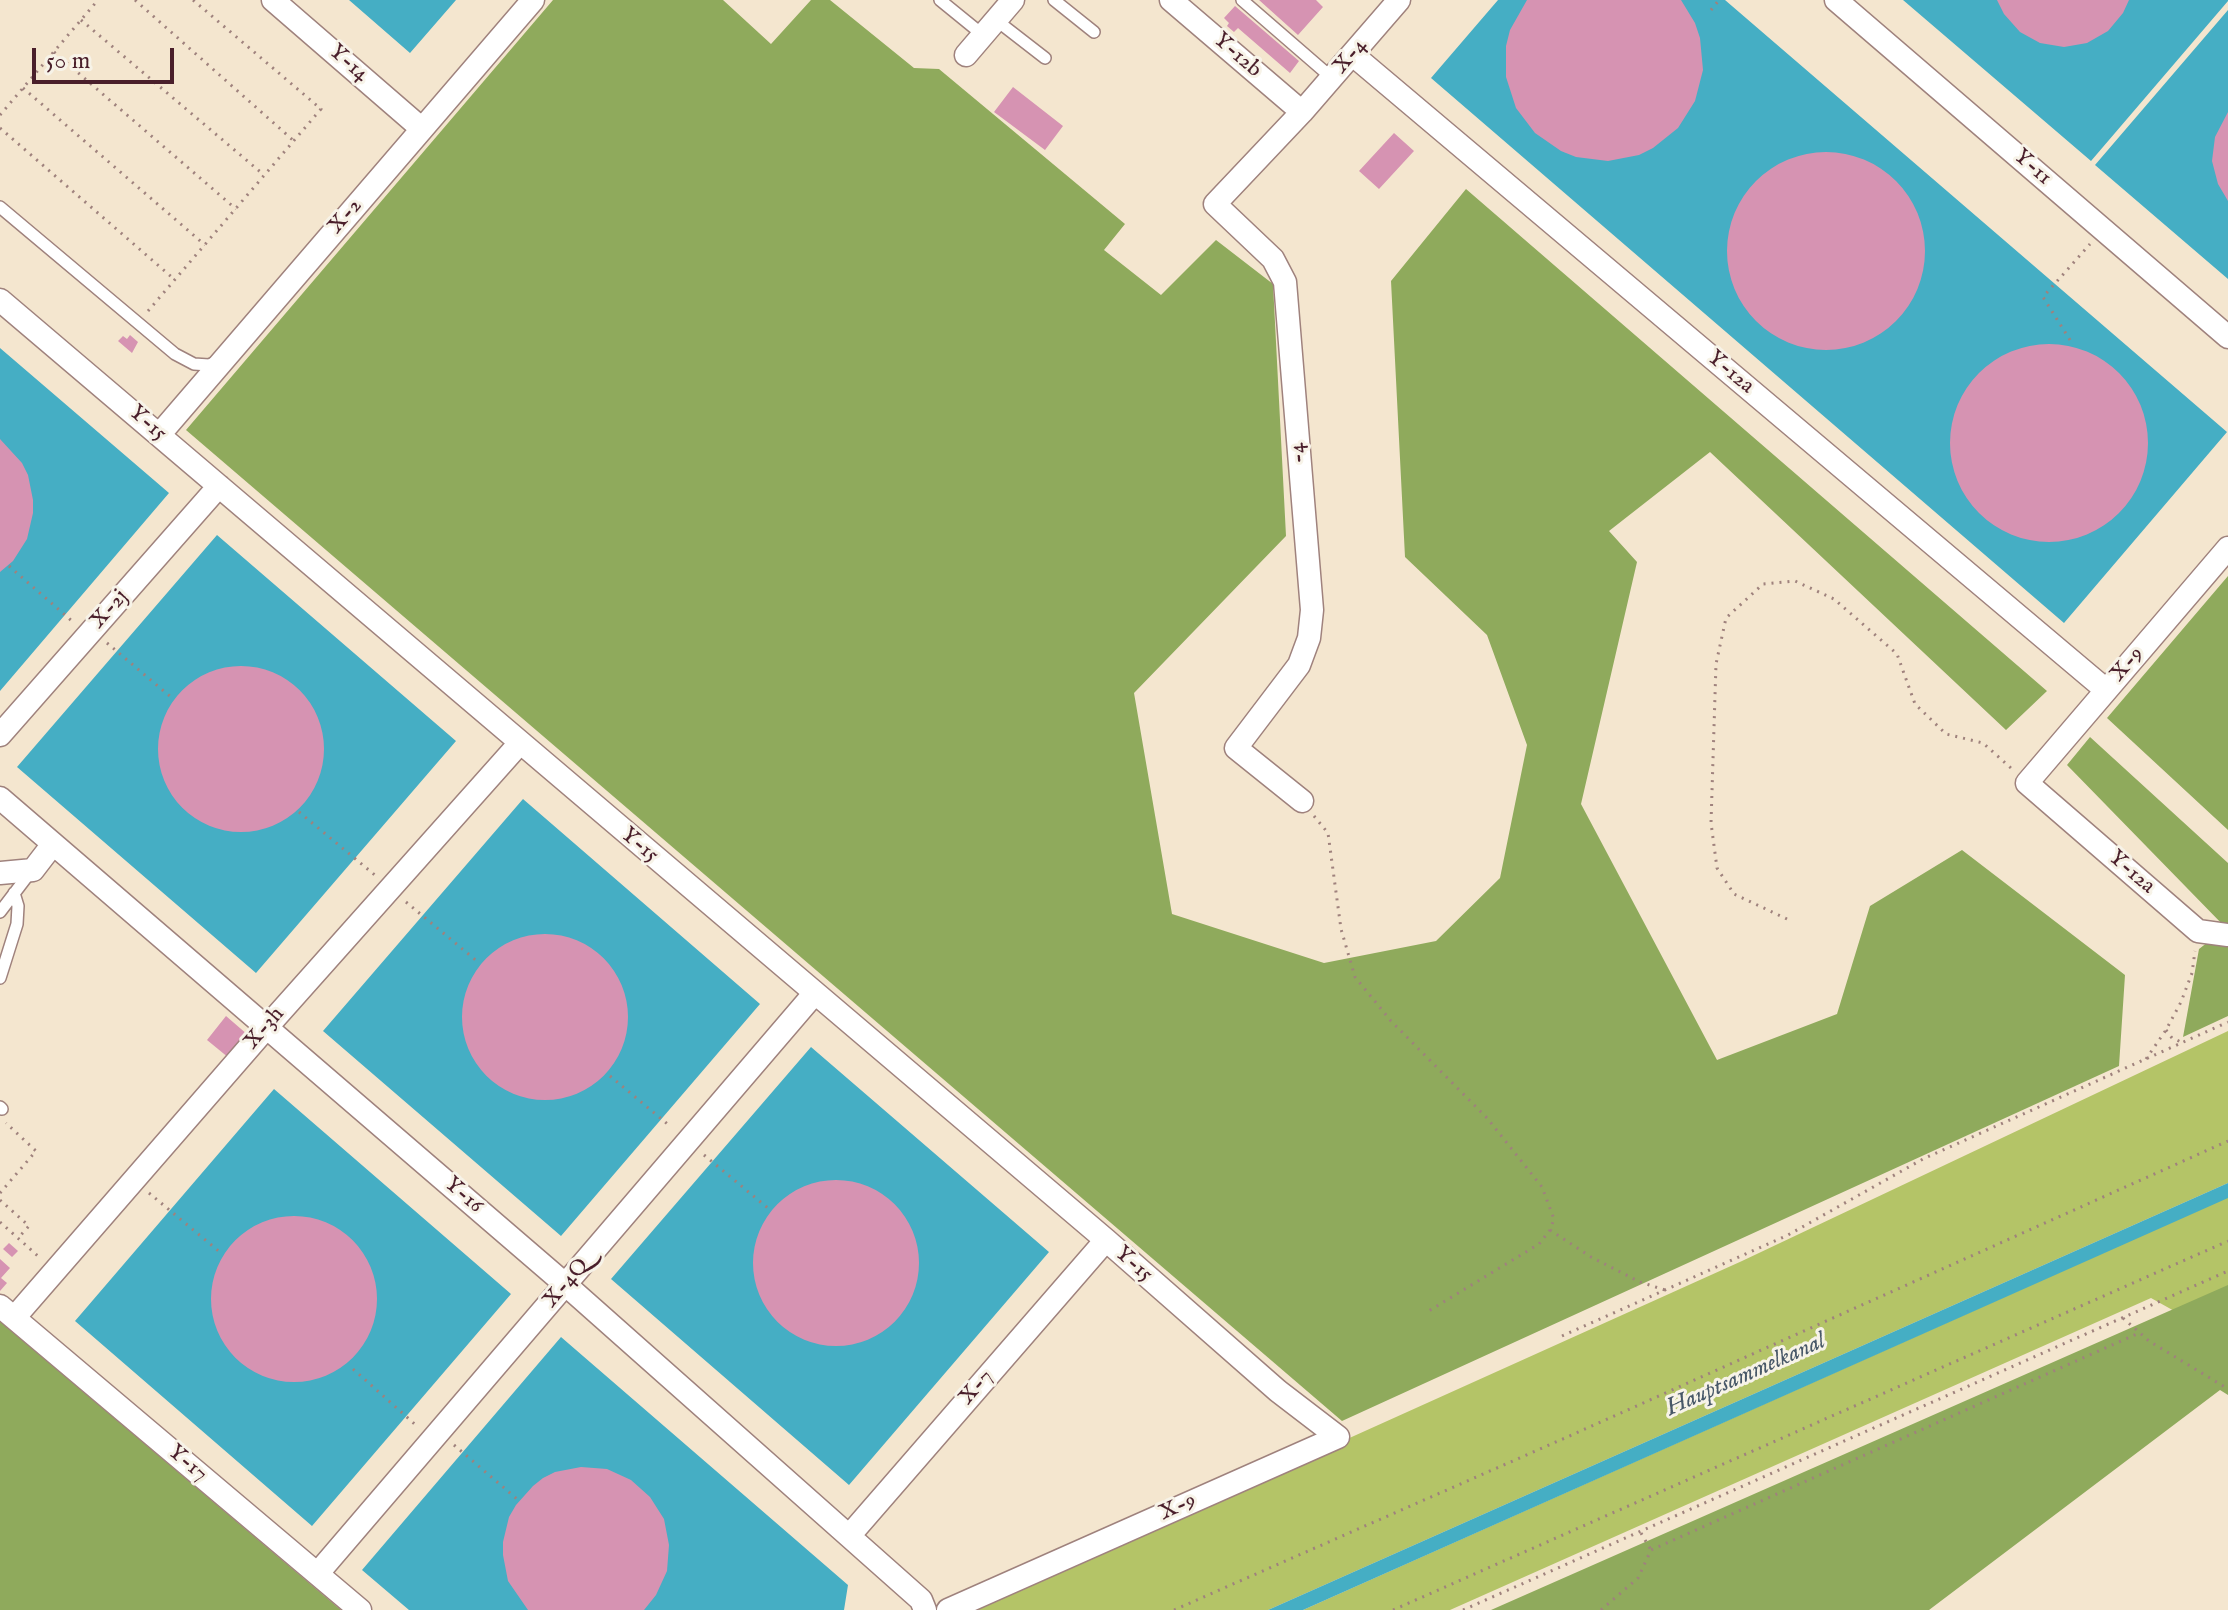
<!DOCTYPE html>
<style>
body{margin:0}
#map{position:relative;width:2228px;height:1610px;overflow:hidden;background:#f4e6cf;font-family:"IM FELL English",serif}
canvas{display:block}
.scale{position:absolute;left:32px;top:48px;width:142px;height:36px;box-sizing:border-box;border:4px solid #4a1f2b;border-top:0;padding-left:10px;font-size:24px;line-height:28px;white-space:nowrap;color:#4a1f2b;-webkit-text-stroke:6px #f7f3e8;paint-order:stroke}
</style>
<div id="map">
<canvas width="2228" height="1610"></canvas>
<div class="scale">50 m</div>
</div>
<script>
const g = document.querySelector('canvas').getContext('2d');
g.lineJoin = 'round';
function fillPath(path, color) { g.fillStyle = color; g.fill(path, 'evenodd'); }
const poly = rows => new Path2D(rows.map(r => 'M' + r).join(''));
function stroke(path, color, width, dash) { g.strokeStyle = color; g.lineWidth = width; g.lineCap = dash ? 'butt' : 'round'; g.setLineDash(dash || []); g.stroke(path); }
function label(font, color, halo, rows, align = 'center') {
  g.font = font + ' "IM FELL English",serif'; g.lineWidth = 6; g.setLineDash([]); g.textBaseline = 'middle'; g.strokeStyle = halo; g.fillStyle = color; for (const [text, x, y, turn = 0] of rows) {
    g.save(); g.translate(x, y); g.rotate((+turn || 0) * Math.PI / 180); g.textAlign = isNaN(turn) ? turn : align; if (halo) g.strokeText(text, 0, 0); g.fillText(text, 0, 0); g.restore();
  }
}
const green = poly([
 [2228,1031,2228,1183,1268,1610,968,1610,1742,1261],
 [2228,1197,2228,1341,2151,1298,1450,1610,1303,1610]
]);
const forest = poly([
 [553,0,723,0,771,44,811,0,830,0,914,68,939,69,1125,224,1104,250,1161,295,1216,240,1273,284,1286,536,1134,693,1172,914,1324,963,1436,941,1500,878,1527,745,1487,635,1405,557,1391,281,1466,189,2047,691,2006,730,1710,452,1609,531,1637,562,1581,804,1717,1060,1837,1014,1870,906,1962,850,2125,975,2119,1066,1342,1421,186,430],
 [2228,576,2228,830,2107,718],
 [2090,737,2228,863,2228,1016,2183,1037,2199,949,2226,928,2067,765],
 [2228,1285,2228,1395,2220,1390,1929,1610,1491,1610],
 [0,1321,341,1610,0,1610]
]);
const water = poly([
 [349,0,456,0,410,53],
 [1498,0,1725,0,2227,432,2064,623,1431,78],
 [1903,0,2228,0,2228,1,2091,161],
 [2228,10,2228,279,2095,165],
 [0,348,169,493,0,691],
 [217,535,456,741,256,973,17,767],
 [523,799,760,1004,561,1236,323,1031],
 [811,1047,1049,1252,849,1485,611,1279],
 [274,1089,511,1294,312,1526,75,1321],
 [2228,1183,2228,1198,1303,1610,1268,1610],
 [561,1337,848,1585,844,1610,409,1610,362,1570]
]);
const building = poly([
 [1259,0,1316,0,1323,7,1298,35],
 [1527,0,1681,0,1695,23,1700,38,1703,70,1695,101,1678,128,1653,148,1639,155,1608,161,1576,157,1561,151,1535,133,1516,108,1506,77,1506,46,1510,30],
 [1997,0,2129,0,2123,13,2108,31,2087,43,2064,47,2040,43,2020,32,2004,14],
 [1235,6,1299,61,1290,73,1238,28,1234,32,1227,26,1229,23,1224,18],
 [1013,87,1063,126,1045,150,994,112],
 [2228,112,2228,201,2218,184,2212,161,2215,137],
 [1394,133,1414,151,1379,189,1359,171],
 '1727 251a99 99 0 1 1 198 0a99 99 0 1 1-198 0Z',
 [130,335,138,342,132,353,118,341,123,336,127,339],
 '1950 443a99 99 0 1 1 198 0a99 99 0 1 1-198 0Z',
 [0,439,22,463,28,475,33,500,33,513,27,539,13,561,0,572],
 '158 749a83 83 0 1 1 166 0a83 83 0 1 1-166 0Z',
 '462 1017a83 83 0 1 1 166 0a83 83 0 1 1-166 0Z',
 [226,1016,248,1035,229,1058,207,1040],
 '753 1263a83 83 0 1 1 166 0a83 83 0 1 1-166 0Z',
 '211 1299a83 83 0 1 1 166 0a83 83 0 1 1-166 0Z',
 [9,1243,18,1251,12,1257,3,1249],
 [0,1259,10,1268,1,1278,7,1283,0,1291],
 [581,1467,607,1469,631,1480,650,1497,664,1519,669,1545,667,1571,656,1595,644,1610,528,1610,508,1581,503,1555,503,1542,509,1517,516,1505,533,1486,543,1478,555,1472]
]);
const path = poly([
 [135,0,294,141],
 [1711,10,1719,0],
 [81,20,264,175],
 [54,52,236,209],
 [23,88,205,245],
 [0,115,98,0],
 [0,128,175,280],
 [148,311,321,109,193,0],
 [2070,340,2043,297,2090,244],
 [9,566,73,622],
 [107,643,172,698],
 [299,812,376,876],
 [1314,816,1328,833,1341,929,1355,977,1391,1021,1487,1118,1542,1187,1554,1219,1550,1230,1539,1244,1427,1312],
 [406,902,478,962],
 [1787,919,1734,894,1717,868,1711,823,1716,664,1726,618,1763,584,1795,581,1834,599,1897,654,1915,704,1946,734,1983,743,2012,769],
 [2166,1030,2172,1038,2181,1042],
 [2146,1059,2166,1030,2181,1002,2192,973,2195,951],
 [610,1076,671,1127],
 [704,1155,769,1209],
 [0,1193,36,1151,6,1123],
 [149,1193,221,1253],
 [0,1200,29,1226,18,1238],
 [0,1222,39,1257],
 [1550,1230,1591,1257,1640,1282,1665,1290],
 [2123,1318,2149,1341,2228,1389],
 [1562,1336,1788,1235,1923,1159,2228,1022],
 [353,1369,418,1427],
 [454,1445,517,1499],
 [1641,1533,1651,1550],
 [1174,1610,1565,1438,2228,1141],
 [1393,1610,2228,1241],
 [1463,1610,2228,1271],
 [1601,1610,1638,1578,1651,1550,2139,1333]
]);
const service = poly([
 [940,0,983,35],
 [1054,0,1094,32],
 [1242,0,1332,78],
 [996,20,1045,58],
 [0,207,175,354,194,364,209,365,216,362],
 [0,912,32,870],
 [0,978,17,924,18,906,14,893],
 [0,1107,2,1109]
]);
const minor = poly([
 [273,0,422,129],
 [1171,0,1302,112],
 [1836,0,2228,337],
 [966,55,1013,0],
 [1353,55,2106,690],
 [0,300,1106,1240,1278,1391,1338,1437,948,1610],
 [159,435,533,0],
 [2228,548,2027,783,2198,931,2228,935],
 [0,735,219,486],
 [0,798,566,1285,921,1600,925,1610],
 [1302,801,1236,748,1299,665,1309,638,1312,610,1285,282,1273,259,1215,204,1302,112,1399,0],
 [0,873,33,870,53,844],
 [0,1306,360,1610],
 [14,1318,266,1028,519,744],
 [849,1536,1106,1240],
 [318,1573,814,994]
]);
const streetNames = [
 ["Y-12b",1237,56,41],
 ["X-4",1351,57,-49],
 ["Y-14",348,64,41],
 ["Y-11",2032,168,41],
 ["X-2",346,217,-49],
 ["Y-12a",1730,373,40],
 ["Y-15",147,424,41],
 ["-4",1299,453,-95],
 ["X-2j",110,610,-48],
 ["X-9",2128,665,-49],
 ["Y-15",639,846,40],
 ["Y-12a",2131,873,41],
 ["X-3h",265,1029,-49],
 ["Y-16",463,1196,41],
 ["Y-15",1133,1265,41],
 ["X-4Q",567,1284,-49],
 ["X-7",977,1388,-49],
 ["Y-17",187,1464,40],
 ["X-9",1178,1508,-24]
];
const waterNames = [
 ["Hauptsammelkanal",1746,1376,-24]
];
fillPath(green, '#b4c467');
fillPath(forest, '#8faa5c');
fillPath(water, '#45aec4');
fillPath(building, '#d693b2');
stroke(service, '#9f827d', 14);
stroke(minor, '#9f827d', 25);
stroke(path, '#9f827d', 3, [2, 6]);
stroke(service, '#fff', 11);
stroke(minor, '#fff', 22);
label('22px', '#4a1f2b', '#f7f3e8', streetNames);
label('italic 24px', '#485868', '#f7f3e8', waterNames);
</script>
